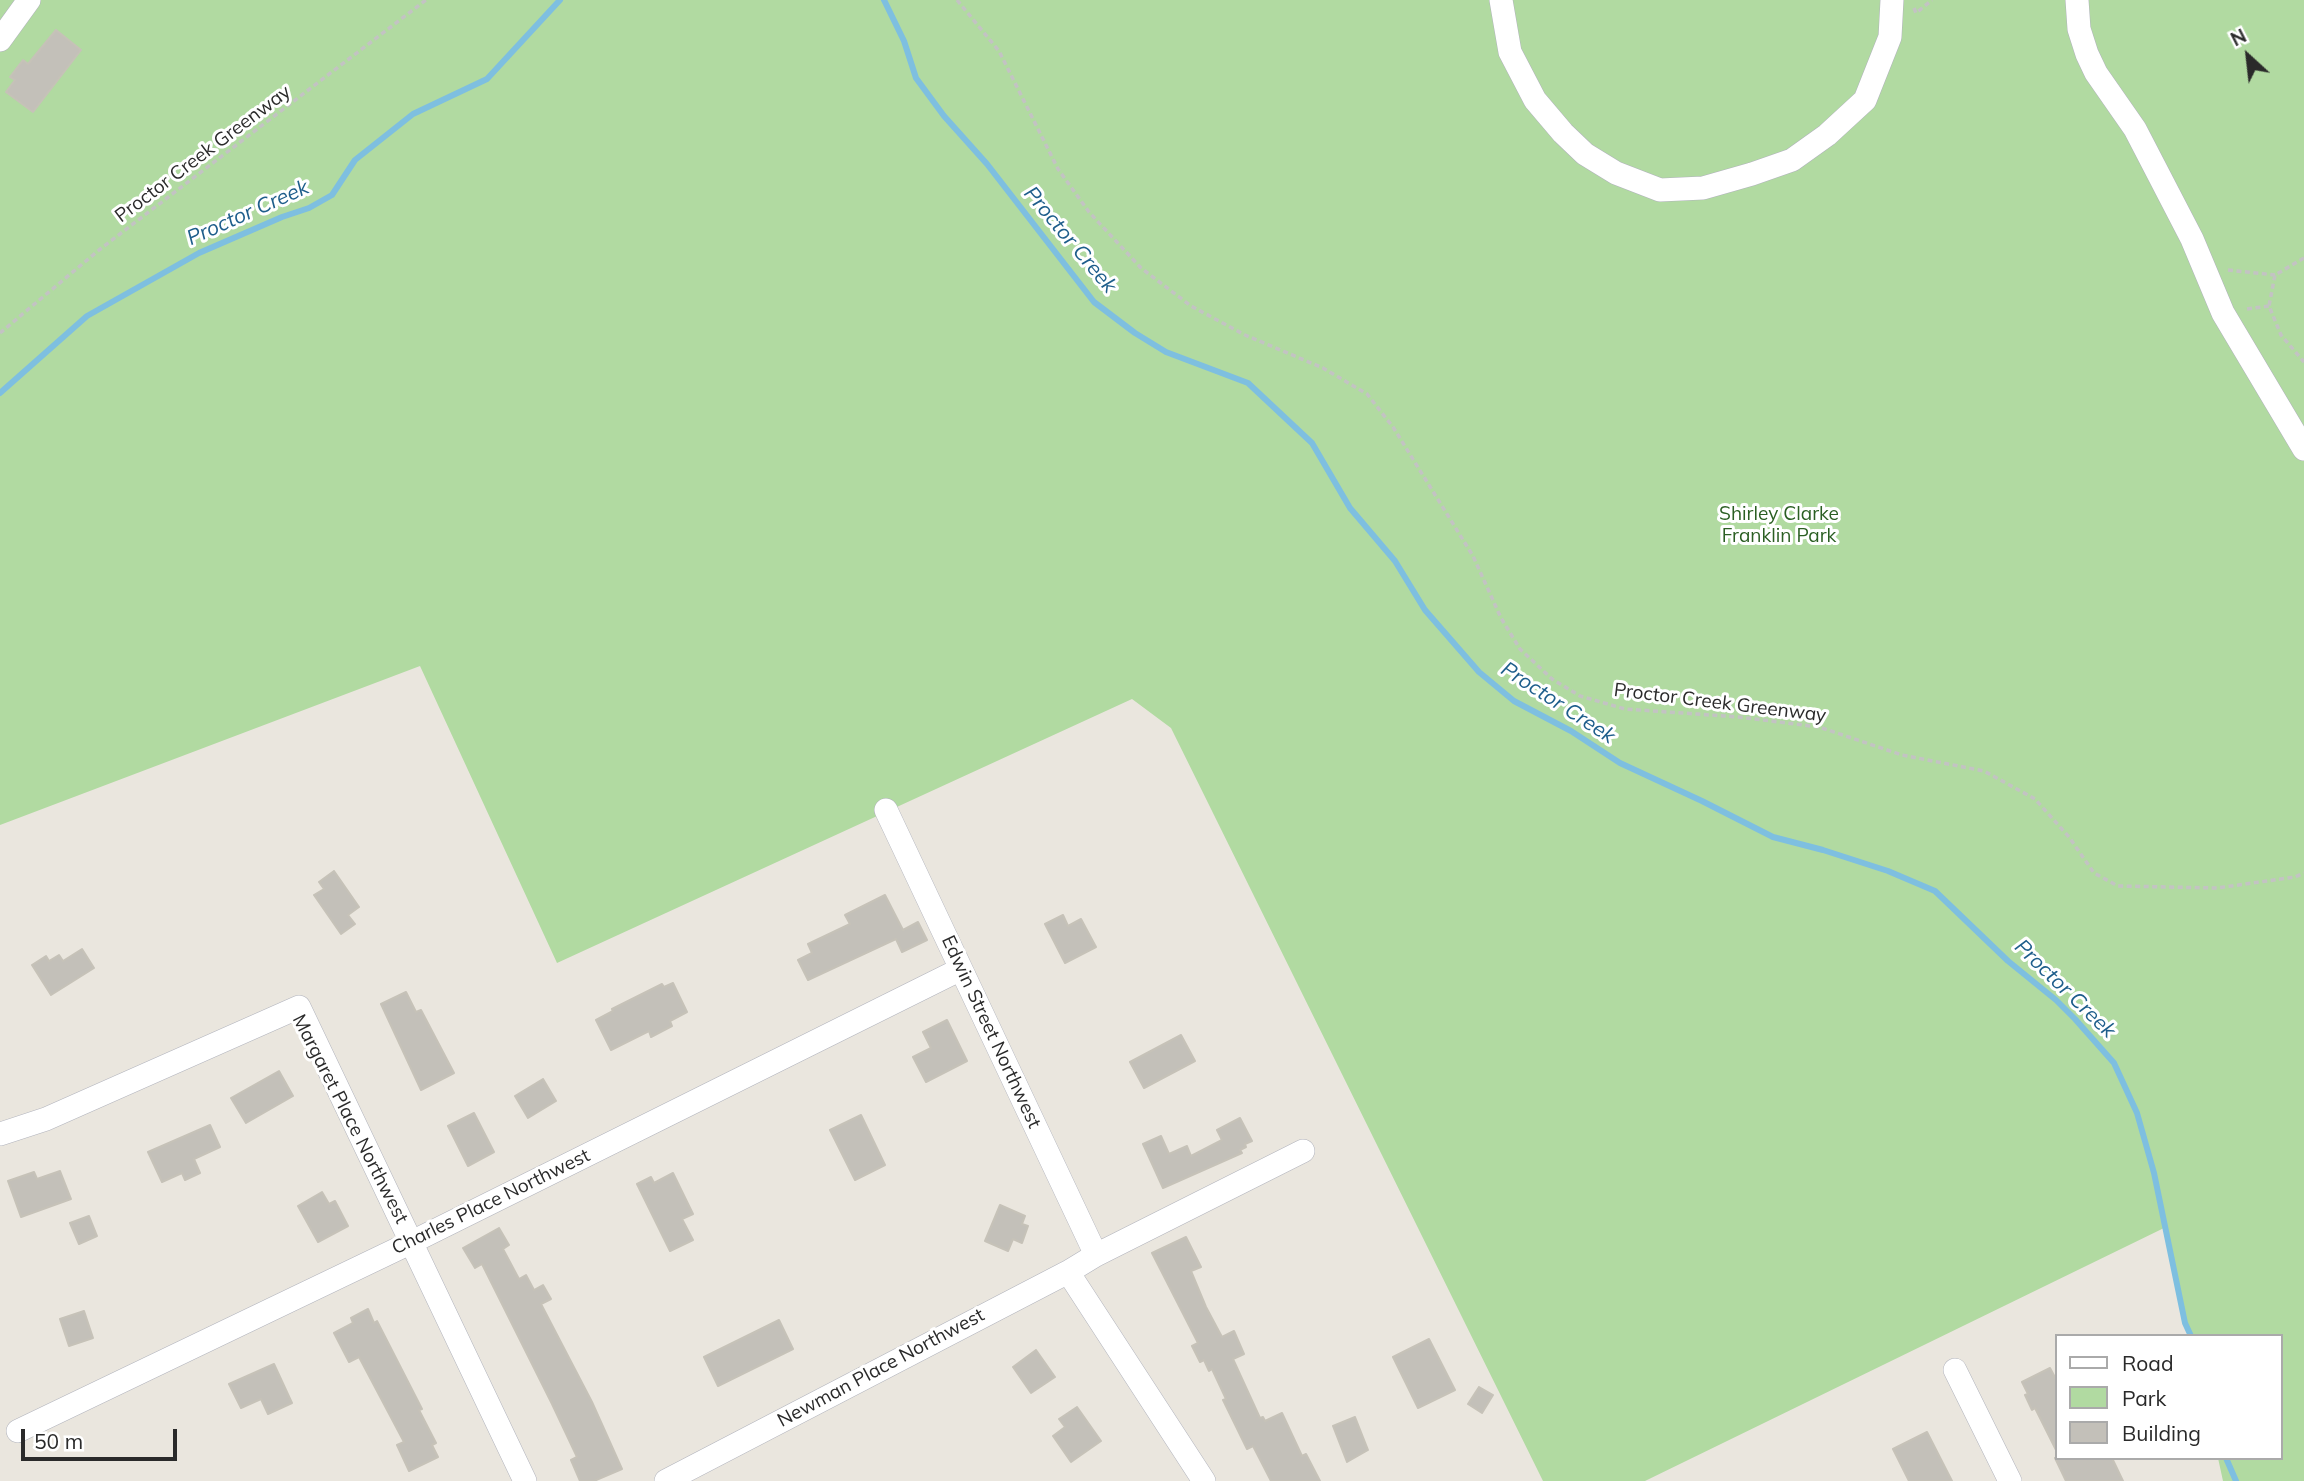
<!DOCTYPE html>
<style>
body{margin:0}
#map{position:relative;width:2304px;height:1481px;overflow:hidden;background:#eae6de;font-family:Mulish,sans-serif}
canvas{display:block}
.legend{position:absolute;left:2055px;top:1334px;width:228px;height:126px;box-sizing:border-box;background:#fff;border:2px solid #aaa;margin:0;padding:9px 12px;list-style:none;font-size:21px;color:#2a2a2a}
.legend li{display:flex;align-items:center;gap:14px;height:35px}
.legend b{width:35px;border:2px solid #aaa}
.north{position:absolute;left:2213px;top:21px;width:70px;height:70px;-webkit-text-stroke:5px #fff;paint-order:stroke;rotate:333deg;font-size:19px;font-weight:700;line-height:28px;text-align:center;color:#2a2a2a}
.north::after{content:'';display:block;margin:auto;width:24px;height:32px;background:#2a2a2a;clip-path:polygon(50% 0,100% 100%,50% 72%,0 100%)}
.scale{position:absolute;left:21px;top:1429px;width:156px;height:32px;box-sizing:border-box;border:4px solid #2a2a2a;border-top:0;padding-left:9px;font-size:21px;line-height:24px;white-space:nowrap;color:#2a2a2a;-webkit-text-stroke:5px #fff;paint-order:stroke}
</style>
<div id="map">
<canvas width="2304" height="1481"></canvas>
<ul class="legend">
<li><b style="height:9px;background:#fff"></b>Road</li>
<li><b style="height:19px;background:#b1daa1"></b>Park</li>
<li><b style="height:19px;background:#c3c0b9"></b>Building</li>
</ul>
<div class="north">N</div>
<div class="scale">50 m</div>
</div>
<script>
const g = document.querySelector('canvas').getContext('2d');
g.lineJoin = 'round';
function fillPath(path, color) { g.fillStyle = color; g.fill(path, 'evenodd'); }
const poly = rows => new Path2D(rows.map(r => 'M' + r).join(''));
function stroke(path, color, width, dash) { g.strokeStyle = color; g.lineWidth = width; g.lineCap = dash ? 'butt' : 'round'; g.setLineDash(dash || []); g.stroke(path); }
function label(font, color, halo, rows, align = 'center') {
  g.font = font + ' Mulish,sans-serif'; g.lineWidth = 6; g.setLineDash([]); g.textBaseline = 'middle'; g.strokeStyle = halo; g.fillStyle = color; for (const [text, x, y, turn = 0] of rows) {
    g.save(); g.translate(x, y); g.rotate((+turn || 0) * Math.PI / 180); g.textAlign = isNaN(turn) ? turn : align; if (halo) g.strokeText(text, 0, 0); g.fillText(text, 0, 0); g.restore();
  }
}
const green = poly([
 [0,0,2304,0,2304,1481,2223,1481,2218,1458,2281,1458,2281,1336,2190,1336,2164,1228,1645,1481,1543,1481,1171,728,1132,699,557,963,420,666,0,825]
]);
const stream = poly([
 [884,0,904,41,916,78,944,116,987,164,1094,302,1135,333,1166,352,1248,383,1312,443,1350,508,1395,561,1425,610,1479,672,1514,701,1571,731,1620,763,1702,801,1773,837,1823,850,1888,871,1935,891,2008,961,2056,1000,2075,1019,2114,1063,2137,1113,2154,1173,2185,1323,2191,1336],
 [0,393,87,316,199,253,282,217,309,208,332,195,355,160,413,114,487,79,560,0],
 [2226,1458,2236,1481]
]);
const building = poly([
 [56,30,81,50,33,112,6,92,15,80,10,77,23,60,28,64,56,30],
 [334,871,359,907,348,915,355,924,341,934,314,895,324,889,319,882,334,871],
 [885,895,903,930,918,922,927,940,902,952,896,939,808,980,798,960,812,953,808,944,850,924,845,915,885,895],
 [1063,915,1068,926,1081,919,1096,947,1065,963,1045,924,1063,915],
 [82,949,94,968,51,995,32,965,46,956,49,961,59,955,63,961,82,949],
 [673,983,687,1012,670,1021,672,1026,651,1037,649,1031,611,1050,596,1020,613,1011,612,1009,662,984,664,987,673,983],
 [406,992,416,1012,421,1010,454,1073,421,1090,381,1004,406,992],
 [947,1020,967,1061,926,1082,913,1057,931,1048,923,1032,947,1020],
 [1181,1035,1195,1061,1144,1088,1130,1062,1181,1035],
 [279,1071,293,1096,246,1123,231,1098,279,1071],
 [543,1079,556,1101,528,1118,515,1096,543,1079],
 [474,1113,494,1152,468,1166,448,1126,474,1113],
 [861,1115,885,1165,855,1180,830,1130,861,1115],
 [1240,1118,1252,1141,1245,1144,1246,1147,1240,1150,1242,1153,1163,1188,1143,1144,1161,1136,1169,1154,1187,1146,1191,1156,1222,1140,1217,1130,1240,1118],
 [210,1125,220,1147,194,1159,200,1173,185,1180,182,1173,162,1182,148,1152,210,1125],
 [60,1171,71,1199,21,1217,8,1181,34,1172,37,1179,60,1171],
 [673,1173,693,1214,682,1219,693,1240,670,1251,637,1184,651,1177,654,1183,673,1173],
 [322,1192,329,1204,335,1201,348,1226,318,1242,298,1206,322,1192],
 [1000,1205,1025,1216,1022,1224,1028,1226,1022,1243,1013,1239,1008,1251,985,1241,1000,1205],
 [89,1216,97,1236,79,1244,70,1223,89,1216],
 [499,1228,509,1245,503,1249,519,1279,526,1275,534,1290,543,1285,551,1299,541,1304,592,1402,622,1469,594,1481,580,1481,571,1460,577,1457,552,1404,482,1264,475,1268,463,1248,499,1228],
 [1186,1237,1201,1267,1191,1271,1206,1307,1222,1337,1234,1331,1244,1354,1233,1359,1260,1418,1263,1417,1265,1421,1282,1413,1302,1456,1306,1454,1320,1481,1271,1481,1253,1446,1247,1449,1223,1400,1226,1399,1212,1369,1209,1371,1204,1360,1200,1362,1192,1346,1198,1343,1152,1253,1186,1237],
 [368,1309,374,1323,377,1321,422,1409,419,1410,436,1443,432,1445,438,1457,409,1471,397,1445,404,1442,359,1357,349,1362,334,1333,353,1323,351,1318,368,1309],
 [84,1311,93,1338,69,1346,60,1319,84,1311],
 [779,1320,793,1349,718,1386,704,1357,779,1320],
 [1429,1339,1455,1390,1418,1408,1393,1357,1429,1339],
 [1036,1350,1055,1377,1031,1393,1013,1367,1036,1350],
 [274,1364,292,1403,268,1414,261,1399,241,1408,229,1384,274,1364],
 [2050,1368,2057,1381,2057,1452,2035,1408,2032,1410,2025,1395,2028,1394,2022,1382,2050,1368],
 [1479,1387,1493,1395,1482,1413,1468,1404,1479,1387],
 [1077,1407,1101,1441,1071,1462,1053,1436,1065,1427,1059,1419,1077,1407],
 [1355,1417,1368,1450,1347,1462,1333,1426,1355,1417],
 [1927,1432,1952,1481,1909,1481,1893,1449,1927,1432],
 [2055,1458,2112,1458,2123,1481,2066,1481,2055,1458]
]);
const path = poly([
 [957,0,999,51,1058,169,1089,212,1141,268,1191,306,1245,335,1323,368,1367,394,1393,427,1473,556,1501,618,1520,649,1552,679,1580,696,1625,709,1739,717,1819,727,1902,755,1984,771,2035,799,2069,837,2094,873,2118,886,2217,888,2295,877,2304,873],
 [1914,8,1916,13,1932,0],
 [2304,258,2275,275,2269,306,2281,335,2304,362],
 [2228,270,2275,275],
 [2247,309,2269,306],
 [0,333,99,250,426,0]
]);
const minor = poly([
 [1501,0,1510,52,1535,100,1563,133,1585,154,1616,173,1660,190,1703,188,1752,174,1792,160,1827,135,1865,100,1890,37,1892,0],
 [2077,0,2079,29,2087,54,2096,73,2135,129,2192,239,2223,313,2304,449],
 [0,40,29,0],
 [886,810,1096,1255],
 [0,1134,46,1119,299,1007,525,1481],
 [1068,1272,1204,1481],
 [1955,1370,2010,1481],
 [18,1431,412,1242,961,969],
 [666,1481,1068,1272,1096,1255,1303,1151]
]);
const streetNames = [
 ["Proctor Creek Greenway",203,154,-37],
 ["Proctor Creek Greenway",1720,703,7],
 ["Edwin Street Northwest",991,1032,65],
 ["Margaret Place Northwest",350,1119,63],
 ["Charles Place Northwest",491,1202,-26],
 ["Newman Place Northwest",881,1368,-28]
];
const parkNames = [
 ["Shirley Clarke",1779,514],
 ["Franklin Park",1779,536]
];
const waterNames = [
 ["Proctor Creek",248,213,-24],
 ["Proctor Creek",1070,240,50],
 ["Proctor Creek",1558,703,33],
 ["Proctor Creek",2065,989,44]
];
fillPath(green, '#b1daa1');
stroke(stream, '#7ebfe0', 6);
fillPath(building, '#c3c0b9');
stroke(building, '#c6c2b8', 2);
stroke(minor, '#b1b3bc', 24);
stroke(path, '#c3c3c3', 3.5, [5, 3.5]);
stroke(minor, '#fff', 23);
label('19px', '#2a2a2a', '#fff', streetNames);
label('19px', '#2b5f23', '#fff', parkNames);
label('italic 21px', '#1e5e8b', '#fff', waterNames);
</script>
